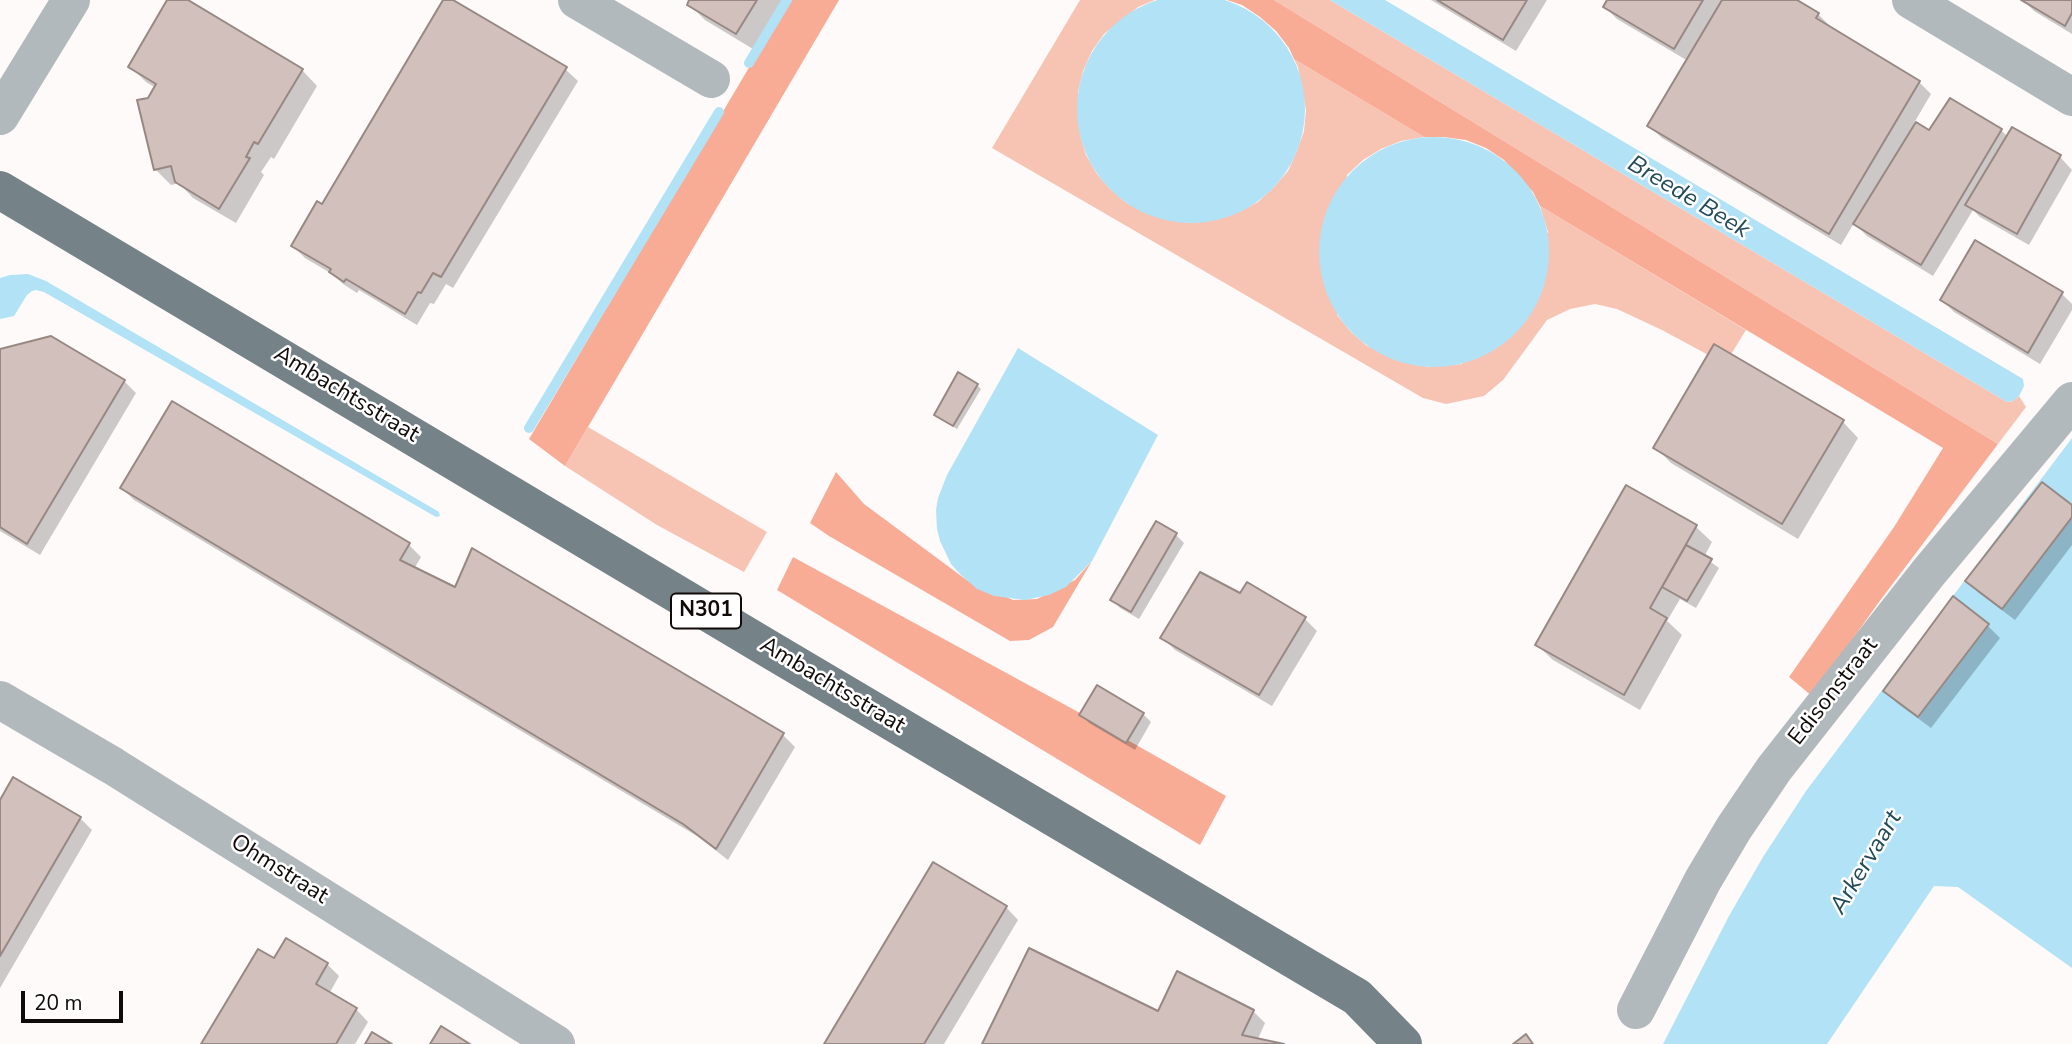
<!DOCTYPE html>
<style>
body{margin:0}
#map{position:relative;width:2072px;height:1044px;overflow:hidden;background:#fefaf9;font-family:"Nunito Sans",sans-serif}
canvas{display:block}
.scale{position:absolute;left:21px;top:991px;width:102px;height:32px;box-sizing:border-box;border:4px solid #100b09;border-top:0;padding-left:9px;font-size:21px;line-height:24px;white-space:nowrap;color:#100b09;-webkit-text-stroke:5px #fff;paint-order:stroke}
</style>
<div id="map">
<canvas width="2072" height="1044"></canvas>
<div class="scale">20 m</div>
</div>
<script>
const g = document.querySelector('canvas').getContext('2d');
g.lineJoin = 'round';
function fillPath(path, color) { g.fillStyle = color; g.fill(path, 'evenodd'); }
const poly = rows => new Path2D(rows.map(r => 'M' + r).join(''));
function stroke(path, color, width, dash) { g.strokeStyle = color; g.lineWidth = width; g.lineCap = dash ? 'butt' : 'round'; g.setLineDash(dash || []); g.stroke(path); }
function label(font, color, halo, rows, align = 'center') {
  g.font = font + ' "Nunito Sans",sans-serif'; g.lineWidth = 5; g.setLineDash([]); g.textBaseline = 'middle'; g.strokeStyle = halo; g.fillStyle = color; for (const [text, x, y, turn = 0] of rows) {
    g.save(); g.translate(x, y); g.rotate((+turn || 0) * Math.PI / 180); g.textAlign = isNaN(turn) ? turn : align; if (halo) g.strokeText(text, 0, 0); g.fillText(text, 0, 0); g.restore();
  }
}
const green = poly([
 [1080,0,1155,0,1138,7,1104,34,1092,51,1083,71,1078,92,1080,135,1086,155,1097,174,1111,190,1128,204,1188,223,1210,221,1239,212,1258,202,1274,187,1288,171,1297,151,1304,131,1306,110,1298,67,1294,59,1424,137,1401,141,1381,149,1363,160,1347,175,1337,315,1351,332,1367,346,1428,367,1462,364,1548,232,1540,206,1746,330,1725,364,1662,330,1617,309,1595,304,1570,309,1547,320,1503,380,1484,396,1446,404,1423,398,992,148],
 [1274,0,1330,0,2007,402,2013,401,2019,396,2026,407,1998,444],
 [588,427,767,532,744,572,657,525,565,466]
]);
const forest = poly([
 [789,0,839,0,565,466,529,439],
 [1227,0,1274,0,1998,444,1879,602,1812,696,1789,677,1894,527,1943,448,1540,206,1533,192,1504,160,1486,148,1466,140,1444,137,1424,137,1294,59,1289,48,1276,31,1260,17,1242,5],
 [836,472,864,504,968,581,1013,600,1037,599,1075,580,1092,561,1053,627,1029,640,1010,641,829,536,810,523],
 [793,557,1080,713,1226,796,1200,845,777,590]
]);
const water = poly([
 '1077 109a114 114 0 1 1 228 0a114 114 0 1 1-228 0Z',
 [1330,0,1385,0,2023,379,2024,386,2019,396,2013,401,2007,402],
 '1319 252a115 115 0 1 1 230 0a115 115 0 1 1-230 0Z',
 [28,274,46,281,439,512,440,516,436,517,44,292,36,290,32,291,27,295,14,316,0,319,0,278,10,275],
 [1018,348,1158,435,1092,561,1066,587,1049,595,1025,600,994,596,977,589,961,575,951,564,940,541,937,529,936,510,938,498,947,475],
 [2072,438,2072,968,1958,887,1934,886,1827,1044,1663,1044,1729,916,1763,857,1806,791]
]);
const shadow = poly([
 [169,0,184,0,302,70,317,86,274,159,271,157,261,172,264,175,236,223,193,198,179,183,171,185,155,169,149,99,156,88,146,82,130,66],
 [445,0,450,0,565,69,578,81,453,288,446,284,434,304,430,303,417,325,359,290,357,293,343,284,332,274,305,258,293,246,323,207],
 [691,0,782,0,753,49,705,20,689,4],
 [1431,0,1547,0,1516,51],
 [1609,0,1794,0,1818,14,1830,26,1919,82,1931,94,1914,123,1930,132,2001,130,2008,137,2013,129,2060,157,2072,170,2029,245,1980,217,1973,210,1933,276,1867,236,1854,223,1841,245,1662,138,1649,126,1688,61,1617,19,1605,7],
 [2023,0,2072,0,2072,34,2034,11],
 [2062,294,2072,304,2072,310,2040,364,1954,312,1942,300],
 [0,351,124,381,136,393,40,555,0,531],
 [977,385,981,389,957,429,936,415],
 [173,403,409,545,421,557,414,569,456,589,472,550,783,735,795,747,728,860,697,836,134,500,122,488],
 [1843,422,1858,438,1798,539,1671,463,1655,447],
 [1627,487,1696,527,1712,542,1704,557,1719,568,1696,608,1680,599,1667,621,1682,635,1640,710,1553,660,1537,645],
 [2072,508,2072,545,2015,620,1979,593,1967,581],
 [1176,535,1184,543,1139,619,1120,608,1112,599],
 [1953,599,1988,626,2000,638,1931,728,1897,703,1885,691],
 [1305,619,1317,631,1272,706,1175,650,1163,638],
 [1081,714,1143,714,1151,722,1135,750,1089,723],
 [0,804,80,818,92,830,0,988],
 [1006,907,1018,920,944,1044,826,1044],
 [274,961,327,964,339,976,329,994,356,1009,368,1022,355,1044,203,1044],
 [1253,1011,1265,1023,1257,1041,1274,1044,984,1044,1158,1014]
]);
const stream = poly([
 [749,63,787,0],
 [529,428,719,112]
]);
const building = poly([
 [167,0,188,0,303,69,258,144,254,142,246,157,250,158,219,209,175,182,171,166,154,170,137,100,148,98,156,84,128,67,167,0],
 [443,0,453,0,567,67,441,277,433,273,421,293,418,292,405,314,346,279,344,282,329,272,331,269,291,246,317,201,322,204,443,0],
 [689,0,757,0,736,34,687,5,689,0],
 [1437,0,1527,0,1503,40,1437,0],
 [1607,0,1703,0,1674,49,1603,7,1607,0],
 [1722,0,1797,0,1819,13,1816,18,1920,81,1829,234,1647,126,1722,0],
 [2021,0,2072,0,2072,13,2065,26,2021,0],
 [1950,98,2002,129,1921,265,1853,224,1916,122,1929,130,1950,98],
 [2012,127,2061,155,2017,234,1965,205,2012,127],
 [1975,240,2063,292,2028,353,1940,300,1975,240],
 [51,336,125,380,27,544,0,527,0,349,51,336],
 [1714,344,1844,420,1782,524,1653,448,1714,344],
 [958,372,978,384,953,426,934,415,958,372],
 [172,401,410,543,400,560,455,587,472,548,784,733,716,849,683,824,120,488,172,401],
 [2042,482,2072,505,2072,517,2002,609,1965,581,2042,482],
 [1626,485,1697,525,1650,608,1667,618,1624,695,1535,645,1626,485],
 [1156,521,1177,533,1131,612,1110,600,1156,521],
 [1686,545,1712,559,1687,601,1662,587,1686,545],
 [1200,572,1240,593,1247,582,1306,617,1259,695,1160,638,1200,572],
 [1953,596,1989,624,1918,717,1883,691,1953,596],
 [1097,685,1144,713,1126,743,1079,715,1097,685],
 [13,777,81,817,0,956,0,800,13,777],
 [933,862,1007,906,924,1044,824,1044,933,862],
 [286,938,328,963,316,984,357,1008,336,1044,201,1044,258,949,274,958,286,938],
 [1029,948,1158,1011,1177,971,1254,1010,1242,1035,1284,1044,982,1044,1029,948],
 [441,1026,470,1044,430,1044,441,1026],
 [372,1032,392,1044,365,1044,372,1032],
 [1526,1034,1533,1044,1513,1044,1526,1034]
]);
const minor = poly([
 [577,0,711,79],
 [1911,0,2072,97],
 [0,116,71,0],
 [0,700,113,766,556,1044],
 [1636,1010,1703,880,1734,828,1774,769,1929,572,2072,401]
]);
const major = poly([
 [0,190,774,652,1357,997,1403,1044]
]);
const shields = [
 [706,611,70]
];
const shieldNames = [
 ["N301",706,611]
];
const streetNames = [
 ["Ambachtsstraat",346,395,31],
 ["Ambachtsstraat",832,686,31],
 ["Edisonstraat",1834,692,-52],
 ["Ohmstraat",279,870,32]
];
const waterNames = [
 ["Breede Beek",1688,198,31],
 ["Arkervaart",1867,863,-59]
];
fillPath(green, '#f7c4b4');
fillPath(forest, '#f8ac95');
fillPath(water, '#b1e2f6');
fillPath(shadow, '#0003');
stroke(stream, '#b1e2f6', 10);
fillPath(building, '#d1c0bb');
stroke(building, '#978883', 2);
stroke(minor, '#b2b9bc', 38);
stroke(major, '#758287', 38);
for (const [x, y, w] of shields) { const box = new Path2D(); box.roundRect(x - w / 2, y - 17.5, w, 35, 5); g.fillStyle = '#fff'; g.fill(box); stroke(box, '#100b09', 2); }
label('bold 21px', '#100b09', null, shieldNames);
label('23px', '#100b09', '#fff', streetNames);
label('italic 24px', '#234a59', '#fff', waterNames);
</script>
